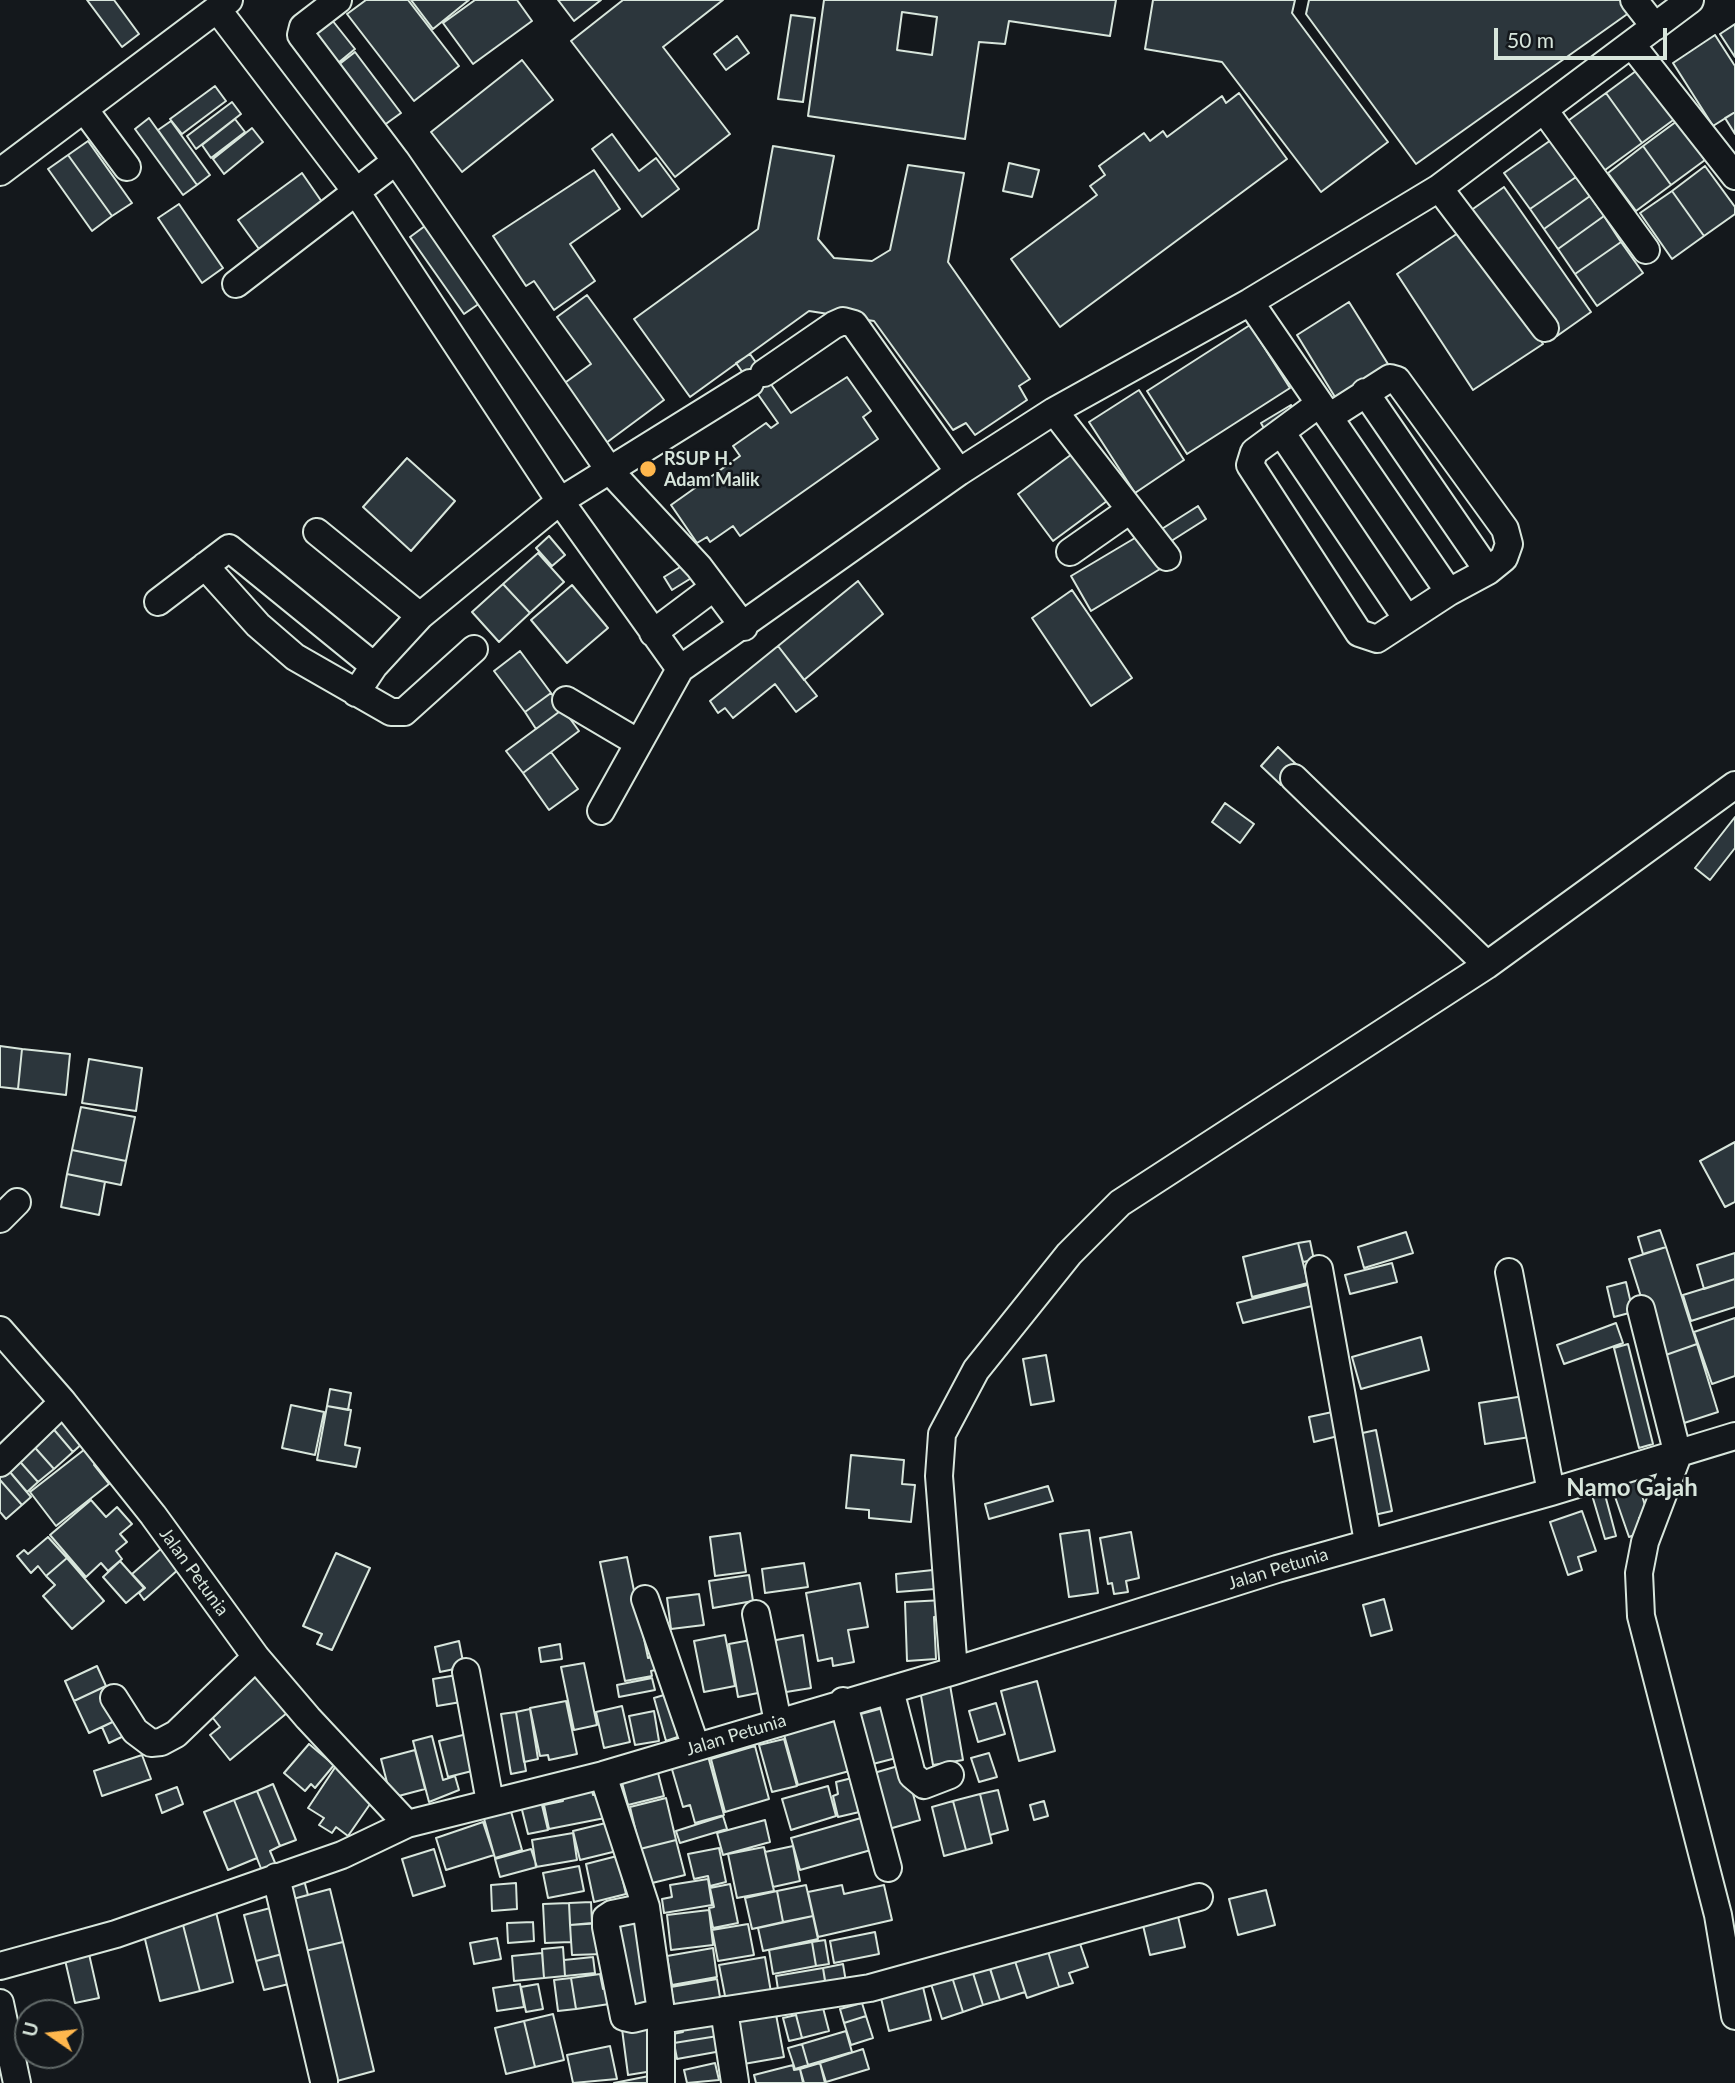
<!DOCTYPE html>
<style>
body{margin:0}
#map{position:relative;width:1735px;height:2083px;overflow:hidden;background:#14181c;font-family:Lato,sans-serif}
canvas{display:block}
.north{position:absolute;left:14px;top:1999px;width:70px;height:70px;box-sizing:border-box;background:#14181c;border:2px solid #626a69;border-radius:50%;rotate:284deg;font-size:19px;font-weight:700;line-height:28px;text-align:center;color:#d8e6dc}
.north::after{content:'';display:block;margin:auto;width:24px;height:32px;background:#ffb74d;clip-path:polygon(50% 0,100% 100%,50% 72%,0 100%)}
.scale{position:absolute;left:1494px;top:28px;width:173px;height:32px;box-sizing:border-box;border:4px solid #d8e6dc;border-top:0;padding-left:9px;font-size:21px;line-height:24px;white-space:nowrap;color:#d8e6dc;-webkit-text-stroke:5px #14181c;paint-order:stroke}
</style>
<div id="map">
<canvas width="1735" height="2083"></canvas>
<div class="north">U</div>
<div class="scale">50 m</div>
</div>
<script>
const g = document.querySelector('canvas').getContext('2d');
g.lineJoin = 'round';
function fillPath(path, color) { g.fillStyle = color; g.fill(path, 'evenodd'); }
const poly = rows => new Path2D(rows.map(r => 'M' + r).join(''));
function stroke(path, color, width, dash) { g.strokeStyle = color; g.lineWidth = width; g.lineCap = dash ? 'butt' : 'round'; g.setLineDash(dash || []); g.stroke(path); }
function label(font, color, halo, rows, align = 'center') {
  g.font = font + ' Lato,sans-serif'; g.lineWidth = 5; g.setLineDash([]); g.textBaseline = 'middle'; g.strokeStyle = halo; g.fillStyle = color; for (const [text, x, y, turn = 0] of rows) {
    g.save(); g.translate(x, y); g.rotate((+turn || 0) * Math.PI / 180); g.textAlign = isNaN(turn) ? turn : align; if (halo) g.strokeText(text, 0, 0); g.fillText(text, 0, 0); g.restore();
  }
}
const building = poly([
 [87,0,114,0,139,34,122,47,87,0],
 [366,0,408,0,459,66,414,101,347,14,366,0],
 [411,0,469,0,433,29,411,0],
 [475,0,517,0,532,21,473,64,443,23,475,0],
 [558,0,601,0,574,21,558,0],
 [623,0,723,0,663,47,730,134,675,177,571,41,623,0],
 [824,0,1116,0,1110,36,1009,21,1005,44,979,42,965,139,808,116,824,0],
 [902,12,937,17,932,55,897,50,902,12],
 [1153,0,1295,0,1292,13,1388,142,1321,192,1222,62,1145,49,1153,0],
 [1309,0,1626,0,1633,10,1416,164,1306,14,1309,0],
 [791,15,815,18,803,102,778,99,791,15],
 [332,20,355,49,338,63,316,34,332,20],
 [1735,24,1735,57,1720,34,1735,24],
 [1715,35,1735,66,1735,112,1713,126,1673,63,1715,35],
 [737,36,749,53,726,70,714,54,737,36],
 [355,52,401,113,383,126,337,66,355,52],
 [522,60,553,100,462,172,431,132,522,60],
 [1640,68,1676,118,1642,143,1606,93,1640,68],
 [215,86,226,101,182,134,170,119,215,86],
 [1239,93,1287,159,1060,327,1011,259,1097,195,1090,186,1105,175,1099,166,1144,133,1150,141,1163,131,1167,137,1222,96,1226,103,1239,93],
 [1606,93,1642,143,1601,173,1565,123,1606,93],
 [232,102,241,114,196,149,187,136,232,102],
 [1735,112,1735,134,1725,118,1735,112],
 [149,118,197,185,183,195,135,129,149,118],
 [235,119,245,132,211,158,202,145,235,119],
 [171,121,210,175,197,185,158,130,171,121],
 [1677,121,1705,160,1671,185,1643,146,1677,121],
 [252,128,263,142,224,174,213,159,252,128],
 [612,134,639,171,656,158,679,189,642,217,592,149,612,134],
 [1551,140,1576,177,1530,209,1504,173,1551,140],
 [88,141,132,203,112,216,68,155,88,141],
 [773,146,834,156,818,239,834,258,872,261,890,250,908,165,964,173,948,262,1030,379,1019,386,1027,400,975,435,966,423,953,430,874,321,809,311,690,397,634,319,758,229,773,146],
 [1643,146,1671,185,1636,211,1608,173,1643,146],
 [68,155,112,216,92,231,48,169,68,155],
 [1009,163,1039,170,1032,197,1003,191,1009,163],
 [1705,166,1735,207,1735,214,1704,236,1672,191,1705,166],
 [594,170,620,209,570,244,595,281,554,310,534,281,526,286,493,236,594,170],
 [302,173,322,202,259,249,238,220,302,173],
 [1576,177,1590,196,1544,229,1530,209,1576,177],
 [1504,187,1591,312,1557,336,1470,211,1504,187],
 [1672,191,1704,236,1672,259,1640,213,1672,191],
 [1590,196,1604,216,1558,249,1544,229,1590,196],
 [179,204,223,268,202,283,158,218,179,204],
 [1604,216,1621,242,1575,274,1558,249,1604,216],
 [429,223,483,301,464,314,410,237,429,223],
 [1467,227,1543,344,1473,390,1397,274,1467,227],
 [1621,242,1643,273,1597,306,1575,274,1621,242],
 [587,295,664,400,602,446,559,387,591,364,557,317,587,295],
 [1349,302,1388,364,1335,397,1297,335,1349,302],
 [1250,325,1290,388,1187,454,1147,391,1250,325],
 [750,354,791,413,847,377,871,411,863,417,878,439,740,536,733,526,710,542,707,537,697,543,671,505,740,456,733,446,766,423,771,428,778,423,736,363,750,354],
 [1139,390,1184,460,1135,493,1089,422,1139,390],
 [1291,405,1296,414,1266,432,1261,423,1291,405],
 [1072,454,1107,501,1053,541,1018,494,1072,454],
 [407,458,455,501,411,551,363,507,407,458],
 [1198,506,1206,519,1165,545,1157,532,1198,506],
 [1140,535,1160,569,1091,611,1071,576,1140,535],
 [549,536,565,555,552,566,536,548,549,536],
 [538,553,564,582,530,613,503,584,538,553],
 [685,564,693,577,672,590,664,577,685,564],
 [858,581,883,614,804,680,778,646,858,581],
 [503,584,530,613,499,642,472,612,503,584],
 [572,585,608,628,567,663,531,620,572,585],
 [1072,590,1132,678,1091,706,1032,618,1072,590],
 [778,646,817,696,796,712,775,684,733,718,725,708,718,713,710,701,778,646],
 [520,651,551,693,525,712,494,671,520,651],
 [551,693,563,709,536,729,525,712,551,693],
 [563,709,579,731,523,773,506,751,563,709],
 [1278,747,1298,766,1281,785,1261,766,1278,747],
 [551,752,578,789,549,810,523,773,551,752],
 [1225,803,1254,824,1240,843,1212,822,1225,803],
 [1735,817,1735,848,1710,880,1695,868,1735,817],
 [0,1046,22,1049,18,1089,0,1087,0,1046],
 [22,1049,70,1054,66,1095,18,1089,22,1049],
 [89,1059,142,1068,136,1111,82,1103,89,1059],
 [81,1107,135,1117,126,1161,72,1150,81,1107],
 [1735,1142,1735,1202,1725,1207,1700,1161,1735,1142],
 [72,1150,126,1161,121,1185,67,1174,72,1150],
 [67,1174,105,1182,99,1215,61,1207,67,1174],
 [1660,1230,1666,1247,1643,1254,1638,1237,1660,1230],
 [1406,1232,1413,1253,1364,1268,1358,1247,1406,1232],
 [1310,1241,1314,1260,1303,1262,1298,1243,1310,1241],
 [1298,1243,1308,1283,1252,1297,1243,1257,1298,1243],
 [1666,1247,1697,1344,1660,1357,1629,1259,1666,1247],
 [1735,1253,1735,1279,1704,1289,1697,1265,1735,1253],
 [1392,1263,1397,1282,1350,1294,1345,1275,1392,1263],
 [1735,1279,1735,1307,1691,1321,1683,1295,1735,1279],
 [1626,1282,1633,1312,1614,1317,1607,1287,1626,1282],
 [1311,1284,1316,1305,1243,1323,1237,1303,1311,1284],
 [1735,1318,1735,1376,1712,1384,1694,1332,1735,1318],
 [1616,1323,1623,1343,1564,1364,1557,1345,1616,1323],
 [1421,1337,1429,1370,1361,1389,1352,1357,1421,1337],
 [1628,1344,1653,1444,1639,1448,1614,1348,1628,1344],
 [1697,1344,1718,1412,1681,1424,1660,1357,1697,1344],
 [1046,1355,1054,1401,1031,1405,1023,1359,1046,1355],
 [330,1389,351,1393,348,1410,327,1406,330,1389],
 [1524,1396,1530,1437,1485,1444,1479,1403,1524,1396],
 [291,1405,324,1412,315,1455,282,1448,291,1405],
 [327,1406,351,1410,345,1445,360,1448,356,1467,317,1460,327,1406],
 [1337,1411,1342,1435,1314,1442,1309,1417,1337,1411],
 [63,1414,86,1440,73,1452,50,1425,63,1414],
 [50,1425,73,1452,54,1469,30,1442,50,1425],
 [1376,1430,1392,1511,1374,1515,1358,1434,1376,1430],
 [30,1442,54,1469,38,1482,15,1456,30,1442],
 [94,1442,105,1457,94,1465,109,1484,56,1526,30,1492,94,1442],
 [851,1455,904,1460,902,1484,915,1485,911,1522,869,1518,869,1510,846,1508,851,1455],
 [15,1456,38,1482,27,1492,4,1465,15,1456],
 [4,1465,31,1497,22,1505,0,1480,0,1469,4,1465],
 [1637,1479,1648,1515,1639,1518,1643,1532,1629,1537,1612,1488,1637,1479],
 [0,1480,22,1505,6,1519,0,1512,0,1480],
 [1048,1486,1053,1501,989,1519,985,1504,1048,1486],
 [1604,1491,1616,1536,1605,1539,1592,1495,1604,1491],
 [91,1500,106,1517,117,1507,132,1524,120,1534,127,1542,116,1551,122,1559,108,1571,101,1563,86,1577,50,1535,91,1500],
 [1582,1511,1596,1551,1578,1557,1582,1570,1568,1575,1550,1522,1582,1511],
 [1089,1530,1098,1593,1069,1597,1060,1534,1089,1530],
 [1131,1532,1139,1578,1126,1581,1128,1592,1114,1594,1112,1583,1108,1584,1100,1538,1131,1532],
 [740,1533,746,1572,715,1576,710,1537,740,1533],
 [48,1537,67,1558,46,1576,38,1566,31,1573,17,1556,24,1550,28,1554,48,1537],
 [163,1547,180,1568,144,1600,139,1593,145,1588,132,1574,163,1547],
 [336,1553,370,1568,332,1650,317,1644,322,1634,303,1626,336,1553],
 [627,1557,648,1658,660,1655,663,1668,651,1671,652,1676,625,1681,600,1562,627,1557],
 [67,1558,104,1601,72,1629,43,1596,55,1585,46,1576,67,1558],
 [120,1561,144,1588,126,1603,103,1577,120,1561],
 [804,1563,808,1587,765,1593,762,1569,804,1563],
 [933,1570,935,1589,897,1592,896,1574,933,1570],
 [749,1575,753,1601,713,1608,709,1581,749,1575],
 [860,1583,868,1627,848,1630,854,1662,833,1666,832,1658,818,1661,806,1593,860,1583],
 [699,1594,704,1625,671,1629,667,1598,699,1594],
 [1384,1599,1392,1630,1371,1636,1363,1605,1384,1599],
 [944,1600,945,1616,934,1617,936,1659,907,1661,905,1602,944,1600],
 [725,1635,735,1686,704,1692,694,1641,725,1635],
 [803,1635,811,1688,780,1693,771,1641,803,1635],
 [756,1639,765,1685,757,1686,758,1693,738,1697,729,1644,756,1639],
 [459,1641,464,1667,440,1672,435,1647,459,1641],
 [560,1644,562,1659,541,1662,539,1648,560,1644],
 [584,1663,597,1725,574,1730,561,1667,584,1663],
 [258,1665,293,1708,230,1760,210,1735,220,1727,205,1708,258,1665],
 [97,1666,106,1686,74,1701,65,1681,97,1666],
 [463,1674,467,1701,437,1706,433,1679,463,1674],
 [652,1678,655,1690,619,1697,617,1685,652,1678],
 [1037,1681,1055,1751,1019,1761,1001,1691,1037,1681],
 [950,1685,963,1760,933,1765,920,1690,950,1685],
 [106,1686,121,1718,89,1733,74,1701,106,1686],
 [677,1691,689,1733,666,1741,654,1698,677,1691],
 [566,1701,577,1754,549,1760,548,1755,540,1756,530,1708,566,1701],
 [996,1703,1005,1734,978,1742,969,1711,996,1703],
 [622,1706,630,1742,604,1748,596,1712,622,1706],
 [887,1707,900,1757,869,1765,857,1715,887,1707],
 [530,1709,538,1759,524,1762,516,1712,530,1709],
 [654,1711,659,1741,635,1745,629,1716,654,1711],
 [516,1712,526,1771,511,1774,501,1714,516,1712],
 [838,1715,853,1770,798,1785,783,1731,838,1715],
 [121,1718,128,1734,109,1743,102,1727,121,1718],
 [467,1734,476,1770,448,1777,439,1741,467,1734],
 [432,1736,443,1780,455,1776,459,1790,429,1802,413,1741,432,1736],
 [784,1739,797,1786,772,1792,759,1745,784,1739],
 [309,1744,334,1765,315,1788,311,1784,305,1791,284,1773,309,1744],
 [755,1746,769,1799,725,1812,711,1759,755,1746],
 [415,1750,425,1789,391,1798,381,1759,415,1750],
 [989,1753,997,1777,979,1782,971,1758,989,1753],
 [142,1755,151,1779,102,1796,94,1771,142,1755],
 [708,1756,724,1815,695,1823,690,1805,683,1807,671,1766,708,1756],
 [905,1764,920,1820,882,1831,867,1775,905,1764],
 [336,1766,377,1794,348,1836,336,1827,332,1833,319,1825,324,1818,308,1808,336,1766],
 [657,1769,664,1796,628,1805,621,1779,657,1769],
 [860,1776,868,1810,838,1817,833,1796,838,1794,836,1782,860,1776],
 [273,1784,296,1840,280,1846,257,1791,273,1784],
 [591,1785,593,1795,605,1792,610,1817,549,1829,544,1805,563,1801,561,1791,591,1785],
 [828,1786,836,1816,791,1830,782,1799,828,1786],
 [177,1787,183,1804,162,1813,156,1795,177,1787],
 [998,1790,1008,1830,990,1835,980,1794,998,1790],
 [257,1791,280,1846,270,1851,276,1865,262,1871,234,1800,257,1791],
 [980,1794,992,1843,966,1850,953,1801,980,1794],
 [666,1798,676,1840,640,1849,630,1807,666,1798],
 [234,1800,257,1858,228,1870,204,1812,234,1800],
 [541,1801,548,1830,528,1834,521,1806,541,1801],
 [953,1801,966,1850,944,1856,932,1807,953,1801],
 [1044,1801,1048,1816,1034,1820,1030,1805,1044,1801],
 [510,1808,522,1850,495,1858,483,1815,510,1808],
 [723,1816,727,1829,680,1843,676,1831,723,1816],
 [868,1816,878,1848,800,1870,791,1838,868,1816],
 [765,1820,770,1842,723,1855,717,1833,765,1820],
 [614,1821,621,1850,580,1860,573,1831,614,1821],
 [483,1822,494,1855,446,1870,436,1838,483,1822],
 [573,1833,577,1860,536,1867,532,1840,573,1833],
 [676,1840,685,1875,648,1884,640,1849,676,1840],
 [793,1846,800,1881,773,1887,765,1852,793,1846],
 [764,1847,774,1891,737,1898,728,1854,764,1847],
 [719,1848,726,1882,710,1886,708,1876,694,1879,688,1854,719,1848],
 [434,1849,445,1886,413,1896,402,1859,434,1849],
 [531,1849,537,1867,500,1877,495,1859,531,1849],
 [617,1856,626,1894,594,1902,586,1864,617,1856],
 [579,1866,584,1891,548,1898,543,1873,579,1866],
 [708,1879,712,1905,664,1913,662,1899,672,1897,670,1885,708,1879],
 [304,1880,308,1895,293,1899,289,1883,304,1880],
 [516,1883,517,1909,492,1911,491,1885,516,1883],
 [730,1884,738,1923,713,1928,709,1908,714,1907,710,1888,730,1884],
 [806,1885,813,1916,783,1922,777,1891,806,1885],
 [842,1885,844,1894,884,1885,892,1920,818,1937,808,1892,842,1885],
 [330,1889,343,1942,305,1951,293,1899,330,1889],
 [1266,1890,1275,1925,1238,1935,1229,1899,1266,1890],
 [777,1891,783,1922,752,1929,745,1898,777,1891],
 [591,1902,592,1923,570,1925,569,1903,591,1902],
 [569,1903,571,1942,545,1943,543,1904,569,1903],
 [274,1907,286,1953,256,1961,244,1915,274,1907],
 [709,1910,713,1945,671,1950,667,1915,709,1910],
 [216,1912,233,1982,200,1991,182,1921,216,1912],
 [1177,1912,1185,1947,1150,1955,1142,1921,1177,1912],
 [643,1915,659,2007,624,2013,607,1922,643,1915],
 [813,1916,818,1939,763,1951,758,1928,813,1916],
 [182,1921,200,1991,160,2001,143,1931,182,1921],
 [533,1922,534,1941,508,1943,507,1923,533,1922],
 [603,1923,604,1954,572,1955,570,1925,603,1923],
 [748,1924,754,1955,718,1961,712,1930,748,1924],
 [875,1932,879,1954,834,1963,830,1941,875,1932],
 [1077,1935,1088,1967,1069,1973,1073,1983,1059,1987,1046,1945,1077,1935],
 [497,1938,501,1959,474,1964,470,1943,497,1938],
 [825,1940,829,1964,816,1966,812,1942,825,1940],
 [343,1942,374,2071,337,2081,305,1951,343,1942],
 [812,1942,816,1966,773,1974,769,1950,812,1942],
 [1046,1945,1059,1987,1027,1998,1013,1955,1046,1945],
 [563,1947,565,1976,544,1978,542,1949,563,1947],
 [713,1948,717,1977,672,1985,667,1956,713,1948],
 [286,1953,293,1983,264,1990,256,1961,286,1953],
 [542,1953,544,1978,514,1981,512,1956,542,1953],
 [89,1954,99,1998,75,2003,65,1960,89,1954],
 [1013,1955,1025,1992,1000,2000,988,1963,1013,1955],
 [593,1957,595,1973,565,1976,564,1960,593,1957],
 [765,1957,772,1998,727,2006,719,1965,765,1957],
 [843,1964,846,1982,826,1986,823,1968,843,1964],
 [823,1968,827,1994,780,2003,776,1976,823,1968],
 [990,1968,1000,2000,983,2005,973,1973,990,1968],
 [972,1970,983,2005,963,2012,952,1977,972,1970],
 [600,1974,603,1989,614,1988,616,2003,576,2009,571,1978,600,1974],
 [952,1977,963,2012,942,2019,931,1984,952,1977],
 [571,1978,576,2009,558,2011,554,1980,571,1978],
 [717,1979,721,2003,675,2011,671,1987,717,1979],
 [922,1983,931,2020,889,2031,880,1994,922,1983],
 [520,1984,524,2007,497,2011,493,1988,520,1984],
 [538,1984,543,2009,526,2012,521,1987,538,1984],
 [821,2000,829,2031,802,2038,794,2007,821,2000],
 [862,2003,866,2016,844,2023,840,2009,862,2003],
 [775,2009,784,2057,738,2065,730,2017,775,2009],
 [720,2013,724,2035,674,2043,673,2034,683,2032,681,2020,720,2013],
 [553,2014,564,2060,535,2067,524,2021,553,2014],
 [796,2015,802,2038,789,2041,783,2018,796,2015],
 [866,2016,873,2038,851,2045,844,2023,866,2016],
 [524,2021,535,2067,506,2074,495,2028,524,2021],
 [654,2025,659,2070,628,2075,622,2029,654,2025],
 [846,2031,852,2052,808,2065,802,2044,846,2031],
 [724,2035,727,2050,677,2059,674,2043,724,2035],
 [802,2044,808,2065,795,2069,788,2048,802,2044],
 [610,2046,617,2079,573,2083,567,2055,610,2046],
 [863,2049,869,2069,826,2082,820,2063,863,2049],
 [715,2063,719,2080,687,2083,684,2070,715,2063],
 [820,2063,825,2083,804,2083,800,2069,820,2063],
 [793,2065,794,2070,800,2069,803,2083,756,2083,754,2075,793,2065],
 [654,2075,655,2083,614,2083,654,2075]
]);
const minor = poly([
 [338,0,303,27,301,35,396,161,610,471,699,567,744,627],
 [1634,0,1655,27],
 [217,9,355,190,560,501,680,669],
 [1632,45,1735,176],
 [84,109,127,167],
 [1544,110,1646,250],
 [0,172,229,0],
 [1439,188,1545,328],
 [236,284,396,161],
 [1250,302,1449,592,1377,639,1359,633,1250,465,1254,452,1319,404],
 [764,373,834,325,843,321,854,324,959,472],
 [1365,392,1488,571],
 [1054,411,1167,557],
 [1329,417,1390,378,1397,380,1505,529,1509,544,1504,558,1488,571,1449,592],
 [1281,432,1407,619],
 [317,532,420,616],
 [1070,552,1130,510],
 [205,566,258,625,295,657,391,712,404,712,474,649],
 [158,602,229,548,374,666],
 [653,633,713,588],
 [356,693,374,666,420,616,560,501,750,383],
 [566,700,637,742],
 [1294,778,1487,965],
 [601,811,680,669,959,472,1054,411,1250,302,1439,188,1690,0],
 [0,1219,17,1202],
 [1319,1269,1368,1542],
 [1509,1272,1551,1492],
 [1641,1309,1678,1455,1645,1542,1639,1573,1641,1616,1718,1915,1735,2016],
 [0,1330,63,1402,153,1515,256,1657,308,1718,407,1824,603,1775,954,1671,1277,1569,1551,1492,1735,1436],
 [0,1463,63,1402],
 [645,1599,696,1747],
 [756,1614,778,1722],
 [954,1671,939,1476,942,1434,976,1370,1069,1254,1120,1203,1487,965,1735,785],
 [466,1672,490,1802],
 [890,1690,912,1775,924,1785,950,1775],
 [114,1698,135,1731,151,1743,161,1742,176,1734,256,1657],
 [843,1701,888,1868],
 [603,1775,646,1907,661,2012,661,2083],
 [276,1877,324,2081],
 [646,1907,612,1914,606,1918,606,1927,624,2017,633,2019,661,2012],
 [0,1966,116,1934,342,1855,407,1824],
 [0,2003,17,2083],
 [724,2010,735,2082],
 [661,2020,870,1988,1199,1897]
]);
const markers = [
 [648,469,9,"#ffb74d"]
];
const poiNames = [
 ["RSUP H.",664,459],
 ["Adam Malik",664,480]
];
const streetNames = [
 ["Jalan Petunia",1278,1569,-17],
 ["Jalan Petunia",194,1572,54],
 ["Jalan Petunia",736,1735,-17]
];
const districtNames = [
 ["Namo Gajah",1632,1488]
];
fillPath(building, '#2c363c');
stroke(building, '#d8e6dc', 2);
stroke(minor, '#d8e6dc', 30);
stroke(minor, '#14181c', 26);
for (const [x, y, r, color] of markers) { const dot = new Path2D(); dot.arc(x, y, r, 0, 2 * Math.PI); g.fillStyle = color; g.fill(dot); stroke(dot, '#14181c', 2.5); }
label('bold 18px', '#d8e6dc', '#14181c', poiNames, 'left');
label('18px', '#d8e6dc', '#14181c', streetNames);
label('bold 24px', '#d8e6dc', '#14181c', districtNames);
</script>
